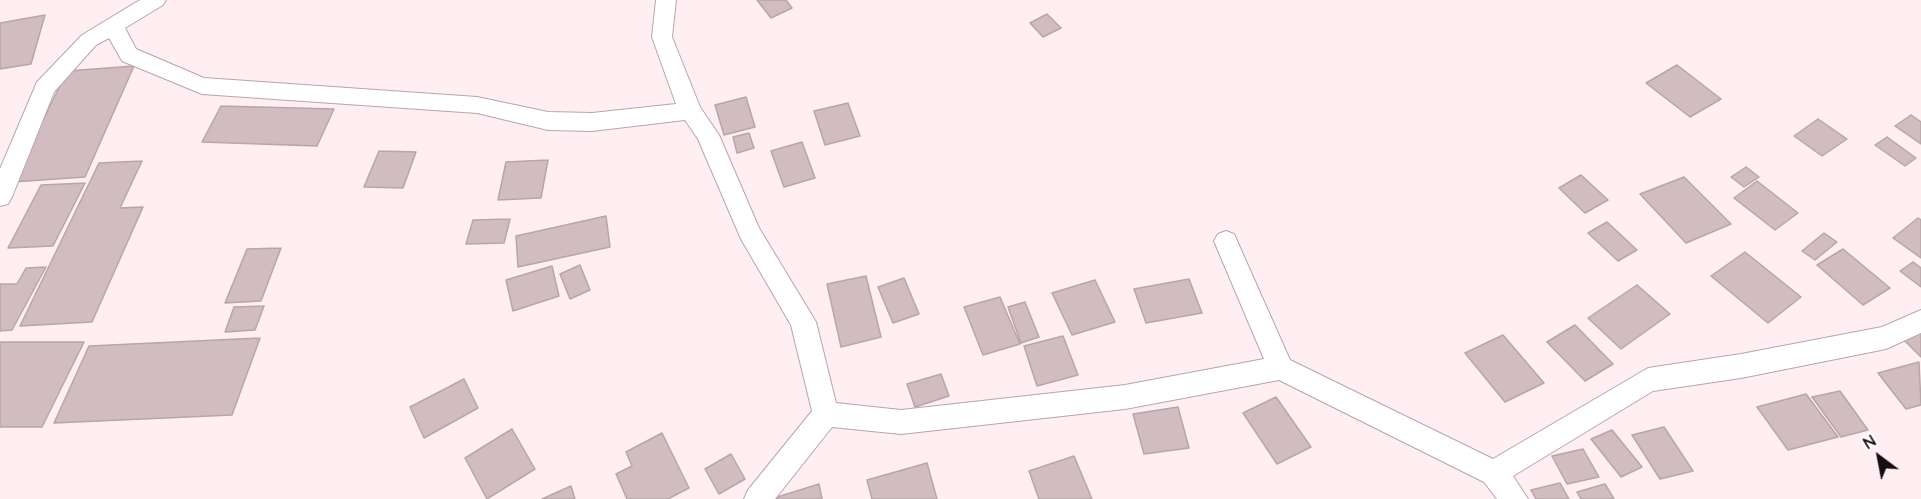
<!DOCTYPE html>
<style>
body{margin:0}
#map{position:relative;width:1921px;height:499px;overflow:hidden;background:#ffeff2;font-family:Quicksand,sans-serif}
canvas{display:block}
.north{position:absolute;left:1849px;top:427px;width:60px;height:60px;-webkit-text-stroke:4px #fff;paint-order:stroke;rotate:328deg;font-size:16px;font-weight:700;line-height:24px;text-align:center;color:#160f11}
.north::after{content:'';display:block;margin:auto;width:21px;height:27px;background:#160f11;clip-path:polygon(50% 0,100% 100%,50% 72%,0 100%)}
</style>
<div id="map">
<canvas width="1921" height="499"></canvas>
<div class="north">N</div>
</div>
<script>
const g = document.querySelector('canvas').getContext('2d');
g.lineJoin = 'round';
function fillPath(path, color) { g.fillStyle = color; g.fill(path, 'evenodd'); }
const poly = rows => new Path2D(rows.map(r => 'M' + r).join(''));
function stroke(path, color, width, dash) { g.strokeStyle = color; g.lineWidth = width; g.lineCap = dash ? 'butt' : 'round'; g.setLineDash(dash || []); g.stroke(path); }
const building = poly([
 [757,0,786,0,792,8,771,18,757,0],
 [1047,14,1061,28,1043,37,1030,23,1047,14],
 [45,15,31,64,0,69,0,23,45,15],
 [1677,65,1721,99,1690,117,1646,83,1677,65],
 [134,66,85,177,13,182,67,71,134,66],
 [746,97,755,127,724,135,715,105,746,97],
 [848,103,860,136,825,145,814,111,848,103],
 [221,106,334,109,317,146,202,142,221,106],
 [1911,115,1921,122,1921,144,1895,126,1911,115],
 [1818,119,1847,139,1822,156,1794,136,1818,119],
 [749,133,754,148,737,153,733,137,749,133],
 [1887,137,1916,158,1905,166,1875,145,1887,137],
 [802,142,815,178,784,187,771,151,802,142],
 [379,151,416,152,403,188,364,187,379,151],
 [548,160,541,198,498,200,506,162,548,160],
 [142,161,120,208,143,207,92,322,20,326,99,163,142,161],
 [1746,167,1759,177,1744,187,1731,177,1746,167],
 [1581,175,1608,200,1585,213,1559,188,1581,175],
 [1684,177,1731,224,1686,243,1640,194,1684,177],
 [1757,181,1798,213,1775,230,1734,198,1757,181],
 [85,183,53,246,8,248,41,185,85,183],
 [606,216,610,247,518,267,516,236,606,216],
 [1918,218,1921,220,1921,258,1893,238,1918,218],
 [510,219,504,243,466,244,473,220,510,219],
 [1607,222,1637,250,1618,261,1588,233,1607,222],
 [1824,233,1837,242,1815,260,1802,251,1824,233],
 [281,248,261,301,225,303,247,249,281,248],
 [1843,249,1890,288,1863,305,1817,265,1843,249],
 [1745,252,1801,297,1768,323,1711,276,1745,252],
 [1913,262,1921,268,1921,287,1900,271,1913,262],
 [580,265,590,290,570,299,560,274,580,265],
 [552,266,559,296,513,311,506,280,552,266],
 [46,267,12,330,0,331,0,284,17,284,26,268,46,267],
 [866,276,881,337,841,347,827,284,866,276],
 [904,278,919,314,893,323,878,287,904,278],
 [1189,279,1202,313,1146,323,1134,289,1189,279],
 [1095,280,1115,322,1072,335,1052,293,1095,280],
 [1637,285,1670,314,1621,349,1588,318,1637,285],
 [1000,297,1020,344,983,355,964,307,1000,297],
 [1025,302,1039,337,1021,343,1008,307,1025,302],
 [264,306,255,330,225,332,234,307,264,306],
 [1575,325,1613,364,1585,381,1547,342,1575,325],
 [1921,332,1921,357,1904,340,1921,332],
 [1503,335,1544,383,1505,402,1465,353,1503,335],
 [1063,336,1078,375,1037,386,1024,346,1063,336],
 [260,338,232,415,54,423,89,346,260,338],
 [0,342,84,342,42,427,0,427,0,342],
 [1919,362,1921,405,1906,409,1878,373,1919,362],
 [941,374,949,396,915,407,907,384,941,374],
 [464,379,478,408,424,438,410,407,464,379],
 [1840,391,1868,430,1841,437,1812,397,1840,391],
 [1806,394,1838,437,1788,450,1757,407,1806,394],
 [1276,397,1311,447,1277,464,1243,413,1276,397],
 [1178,407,1189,448,1144,454,1133,414,1178,407],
 [1664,427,1693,471,1660,479,1632,435,1664,427],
 [512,429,535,469,487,499,465,458,512,429],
 [1612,430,1642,467,1621,477,1591,439,1612,430],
 [662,433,689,488,668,499,627,499,616,474,632,466,626,452,662,433],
 [1583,449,1599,477,1567,484,1552,456,1583,449],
 [731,454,745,479,719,494,705,469,731,454],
 [1074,456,1092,499,1039,499,1029,471,1074,456],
 [927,463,937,499,872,499,867,480,927,463],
 [1560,483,1569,499,1536,499,1531,490,1560,483],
 [819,484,822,499,771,499,819,484],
 [1605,484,1614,499,1581,499,1577,492,1605,484],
 [571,486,575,499,542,499,571,486]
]);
const minor = poly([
 [140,0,166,0,163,5,125,28,136,49,204,78,477,97,548,112,592,113,676,104,652,37,656,0,676,0,672,37,700,107,719,135,759,228,816,322,836,403,901,410,1125,385,1264,359,1214,241,1218,234,1226,231,1234,234,1290,360,1493,459,1648,368,1741,354,1882,327,1921,310,1921,333,1886,349,1741,378,1653,391,1513,476,1528,499,1497,499,1484,482,1279,380,1125,409,901,434,832,427,775,499,744,499,748,490,812,411,791,325,741,239,698,139,685,120,592,131,548,130,477,113,202,94,122,61,109,38,96,45,54,92,12,197,8,204,0,206,0,169,37,82,82,35,140,0]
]);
fillPath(building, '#d1bdc1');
stroke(building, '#b8a5a9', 1.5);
stroke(minor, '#b8a5a9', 2);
fillPath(minor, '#fff');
</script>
